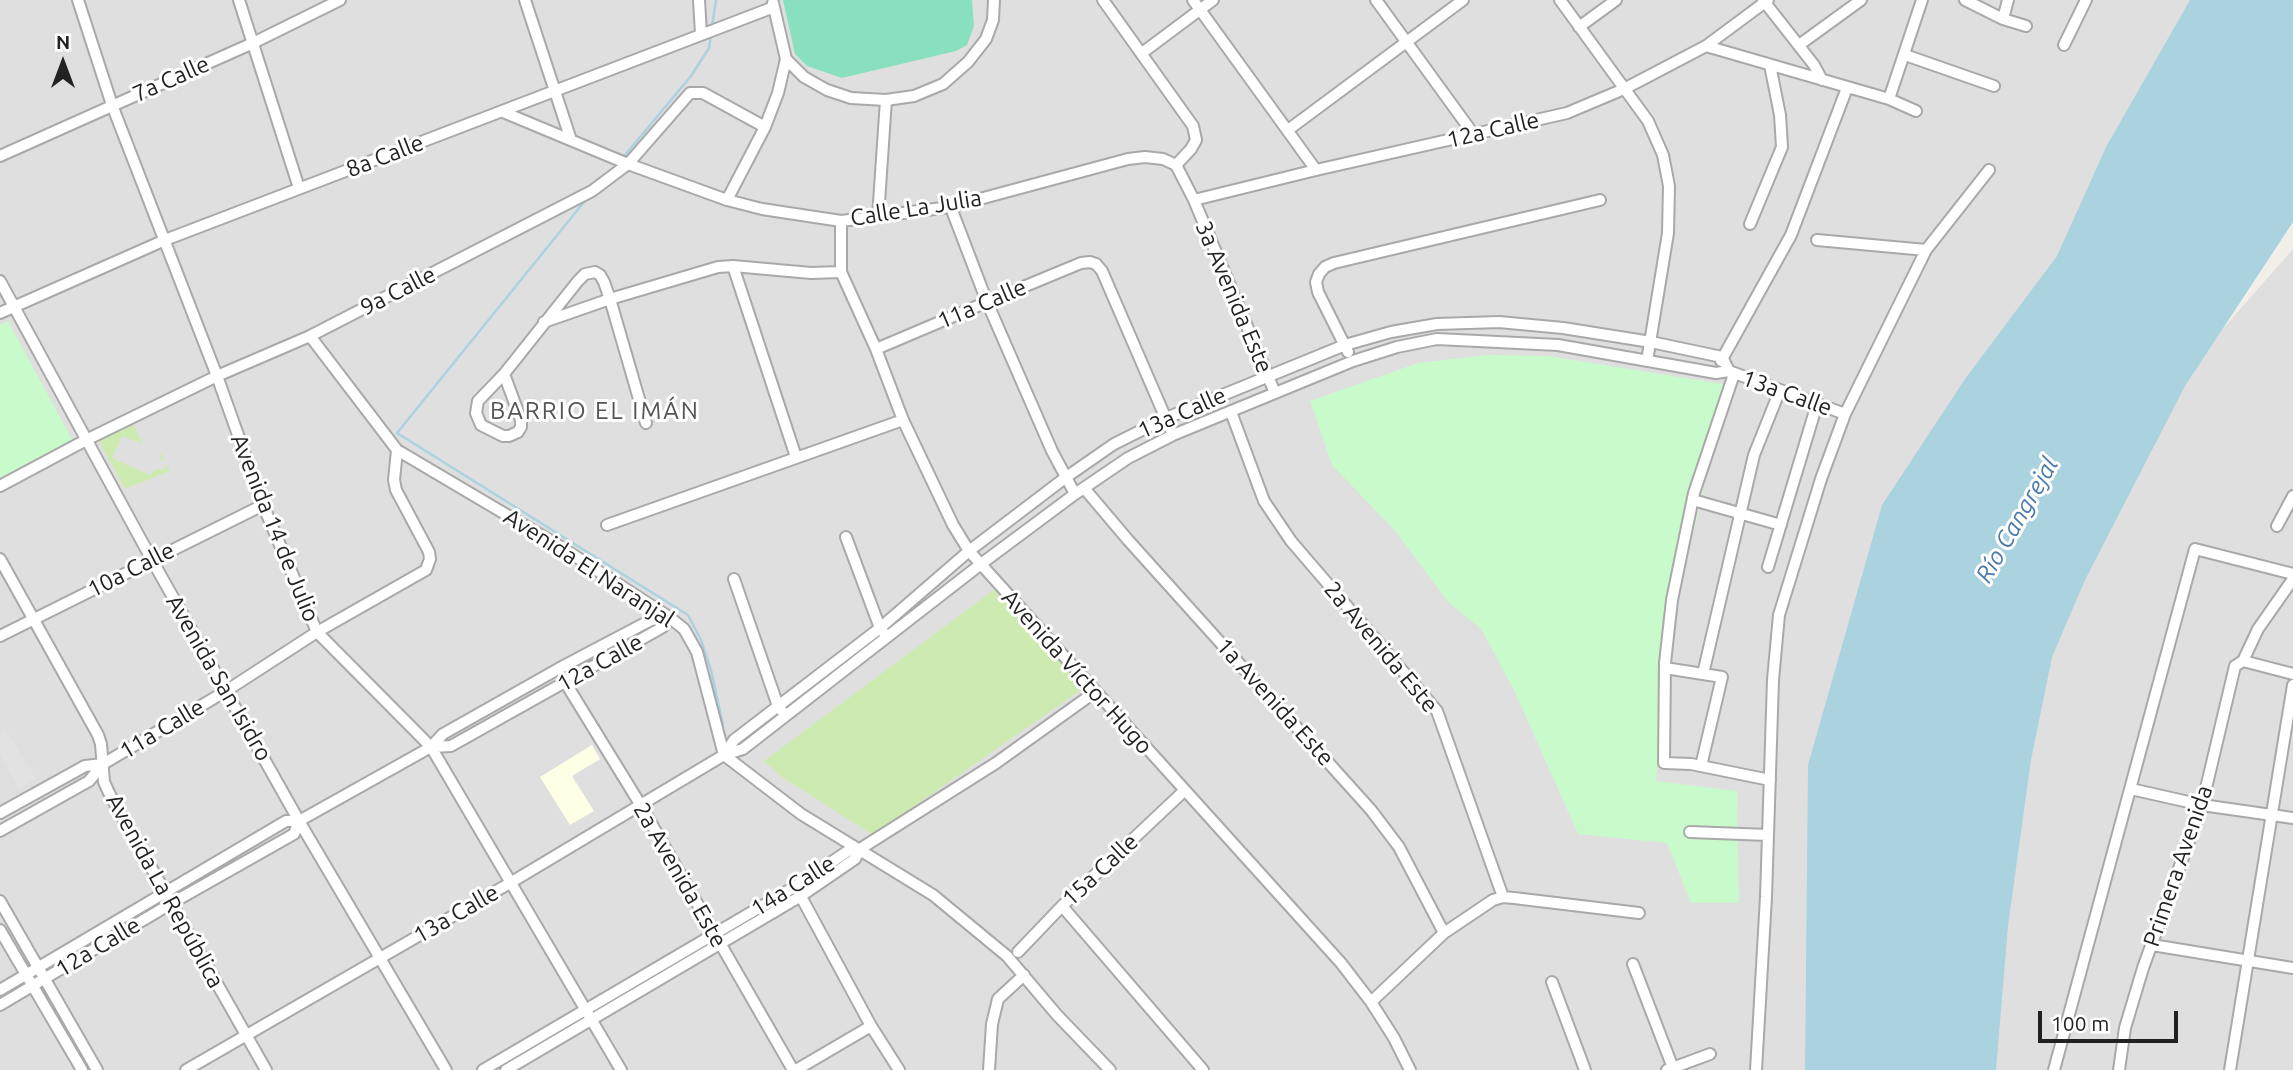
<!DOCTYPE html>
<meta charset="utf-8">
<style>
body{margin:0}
#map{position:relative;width:2293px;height:1070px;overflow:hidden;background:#f2efe9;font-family:Ubuntu,sans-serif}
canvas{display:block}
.north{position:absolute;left:28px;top:28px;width:70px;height:70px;-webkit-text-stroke:5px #fff;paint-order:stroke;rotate:0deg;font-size:19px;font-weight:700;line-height:28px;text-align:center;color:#222}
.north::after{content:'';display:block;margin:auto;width:24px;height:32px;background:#222;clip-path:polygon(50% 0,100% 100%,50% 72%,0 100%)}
.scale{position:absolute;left:2038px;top:1011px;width:140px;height:32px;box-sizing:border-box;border:4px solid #222;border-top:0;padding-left:9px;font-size:21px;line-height:24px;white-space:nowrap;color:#222;-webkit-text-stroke:5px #fff;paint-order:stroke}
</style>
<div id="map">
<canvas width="2293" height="1070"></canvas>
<div class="north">N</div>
<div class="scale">100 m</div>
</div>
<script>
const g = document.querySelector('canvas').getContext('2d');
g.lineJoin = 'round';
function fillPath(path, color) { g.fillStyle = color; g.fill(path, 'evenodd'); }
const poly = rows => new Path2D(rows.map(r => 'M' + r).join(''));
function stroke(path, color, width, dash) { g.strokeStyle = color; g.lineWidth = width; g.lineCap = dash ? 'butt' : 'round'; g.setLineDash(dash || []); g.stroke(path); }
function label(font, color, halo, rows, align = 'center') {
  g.font = font + ' Ubuntu,sans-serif'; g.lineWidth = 6; g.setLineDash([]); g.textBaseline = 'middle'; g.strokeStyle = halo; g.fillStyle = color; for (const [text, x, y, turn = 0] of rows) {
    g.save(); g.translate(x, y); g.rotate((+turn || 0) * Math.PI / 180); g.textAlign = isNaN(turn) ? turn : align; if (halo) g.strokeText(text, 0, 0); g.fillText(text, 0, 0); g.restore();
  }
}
const residential = poly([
 [0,0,2198,0,2220,332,2293,249,2293,1070,0,1070]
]);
const education = poly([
 [592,745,600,759,572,776,594,811,570,825,540,777]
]);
const grass = poly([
 [134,425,143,444,122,436,112,458,150,475,153,471,155,471,156,469,163,470,166,467,166,463,160,459,161,457,159,456,160,452,170,471,125,489,98,440],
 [995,589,1085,687,873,835,782,777,764,761]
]);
const park = poly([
 [8,321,73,441,0,478,0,325],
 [1487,355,1549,356,1728,385,1680,589,1663,705,1656,781,1737,791,1739,903,1691,903,1667,843,1578,834,1513,688,1481,629,1448,602,1396,532,1332,465,1310,401,1418,363]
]);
const pitch = poly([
 [783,0,972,0,974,26,967,45,956,51,842,78,807,66,795,54]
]);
const parking = poly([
 [5,728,36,778,19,789,0,755,0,731]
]);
const water = poly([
 [2190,0,2293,0,2293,222,2185,386,2085,580,2052,657,2031,760,2008,926,1996,1070,1805,1070,1808,765,1882,505,1965,379,2057,256,2106,147]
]);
const stream = poly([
 [712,27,716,0],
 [625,155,691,76,709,48,711,34],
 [588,197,397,433,688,615,701,640,711,670,723,725]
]);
const minor = poly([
 [78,0,112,105,217,376,263,505,317,632,431,747,621,1070],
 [239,0,299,188],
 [525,0,571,140],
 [699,0,701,34],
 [1103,0,1193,126,1196,140,1191,149,1176,165],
 [1193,0,1316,170],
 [1376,0,1474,135],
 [1560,0,1648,121,1663,155,1669,186,1668,233,1647,361],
 [1763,0,1814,65,1822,80],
 [1965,0,2003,19,2026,26],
 [2003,19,2008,0],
 [1579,27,1616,0],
 [1799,45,1861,0],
 [2064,45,2086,0],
 [1706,46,1889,99,1916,111],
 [1142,53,1213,0],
 [1905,55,1994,86],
 [786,59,804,77,827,90,851,98,886,100,914,96,943,84,968,62,986,39,993,20,994,0],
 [1889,99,1922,0],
 [503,112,628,164,727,200,762,209,841,221,950,207,1128,159,1145,157,1163,159,1176,165,1194,200,1275,393],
 [1288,130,1463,0],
 [0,156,253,43,340,0],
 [727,200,765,127,778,93,786,59,773,3],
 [1194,200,1316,170,1567,113,1624,89,1706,46,1768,0],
 [953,213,987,302,1052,451,1075,494],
 [878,217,886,100],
 [841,221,841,272,876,349,903,420,953,525,969,551,1341,963,1371,1002,1394,1038,1410,1070],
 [1750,224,1782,147,1780,115,1770,65],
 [1817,240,1926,250],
 [733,266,796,457],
 [0,281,152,560,299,821,446,1070],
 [0,313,165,240,774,7],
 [544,322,610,299,718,267,733,266,811,273,841,272],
 [310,336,397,450,561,547,669,617,684,629,697,652,724,755,801,814,933,895,1007,956,1057,1015,1110,1070],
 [876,349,987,302,1081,263,1090,262,1096,264,1102,271,1173,435],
 [1348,352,1318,292,1316,282,1319,274,1325,267,1334,263,1600,200],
 [1721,361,1791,235,1847,88],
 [504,374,521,420,521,427,518,432,509,436,503,436,481,425,476,413,478,401,504,374,578,281,585,274,595,272,600,275,604,282,610,299,646,423],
 [1734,374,1694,493,1672,600,1665,663,1664,763,1691,764,1770,780],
 [1231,412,1264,501,1291,541,1437,711,1503,897],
 [0,486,86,440,217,376,310,336,592,191,628,164,690,93,703,93,765,127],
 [1084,488,1128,540,1371,810,1399,847,1444,933],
 [1693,500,1781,525],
 [607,525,903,420],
 [2277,526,2293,496],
 [846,537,880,628,884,633],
 [0,559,98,735,101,744,104,782,110,795,266,1070],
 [1768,567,1817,404],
 [734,579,778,706,782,711],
 [0,636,263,505],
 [2243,661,2258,629,2293,579],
 [1665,668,1722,677,1701,766],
 [1703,674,1754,455,1780,390],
 [565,682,640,804,793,1070],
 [431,747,451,746,663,627,669,617],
 [724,755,734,740,880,628,969,551,1065,478,1114,444,1164,419,1345,345,1391,332,1437,324,1499,322,1563,328,1651,342,1722,357,1729,371],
 [2131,789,2202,805,2293,818],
 [0,813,85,766,103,764],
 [0,831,89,781,103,764,226,691,317,632,426,570,430,559,429,552,396,490,394,480,397,450],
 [1690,832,1768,835],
 [799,893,871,1026,899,1070],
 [0,901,97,1070],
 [1062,906,1203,1070],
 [0,930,82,1070],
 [2152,945,2293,968],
 [1018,952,1062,906,1184,791],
 [1633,964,1673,1068],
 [1552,982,1585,1070],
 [0,990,286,821,299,821,431,747,443,734,558,669,651,620,669,617],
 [1371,1002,1444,933,1493,900,1503,897,1514,898,1639,913],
 [0,1005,172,903,294,834,299,821],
 [186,1070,510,883,724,755,743,749,981,564,1075,494,1128,458,1173,435,1353,361,1397,347,1437,339,1558,345,1716,373,1729,371,1845,414],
 [483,1070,796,886,848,851,860,849,996,763,1095,692],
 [506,1070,801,896,855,859,860,849],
 [796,1070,871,1026],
 [989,1070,992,1024,998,999,1024,975],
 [1667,1070,1710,1054],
 [1756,1070,1766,897,1773,680,1779,615,1821,479,1845,414,1926,250,1989,170],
 [2054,1070,2195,549,2293,574],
 [2119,1070,2125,1028,2143,968,2202,805,2235,666,2243,661,2293,674],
 [2230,1070,2293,685]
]);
const streetNames = [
 ["7a Calle",171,79,-24],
 ["12a Calle",1493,130,-13],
 ["8a Calle",385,156,-21],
 ["Calle La Julia",916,208,-9],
 ["9a Calle",398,291,-27],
 ["3a Avenida Este",1234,297,67],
 ["11a Calle",982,304,-23],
 ["13a Calle",1787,393,20],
 ["13a Calle",1182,413,-24],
 ["Avenida 14 de Julio",275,528,68],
 ["Avenida El Naranjal",589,568,33],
 ["10a Calle",131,570,-27],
 ["2a Avenida Este",1381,647,50],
 ["12a Calle",600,663,-29],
 ["Avenida Víctor Hugo",1077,672,48],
 ["Avenida San Isidro",219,678,60],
 ["1a Avenida Este",1275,702,48],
 ["11a Calle",162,729,-31],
 ["Primera Avenida",2178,866,-71],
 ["15a Calle",1100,870,-43],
 ["2a Avenida Este",680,875,60],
 ["14a Calle",793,886,-32],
 ["Avenida La República",165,891,61],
 ["13a Calle",456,914,-30],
 ["12a Calle",98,947,-31]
];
const neighbourhoodNames = [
 ["BARRIO EL IMÁN",595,411]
];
const waterNames = [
 ["Río Cangrejal",2017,520,-60]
];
fillPath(residential, '#e0dfdf');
fillPath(education, '#ffffe5');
fillPath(grass, '#cdebb0');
fillPath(park, '#c8facc');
fillPath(pitch, '#88e0be');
fillPath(parking, '#e2e2e2');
fillPath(water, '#aad3df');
stroke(stream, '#aad3df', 2.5);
stroke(minor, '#a9a9a9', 14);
stroke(minor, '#fff', 10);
label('23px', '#222', '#fff', streetNames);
g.letterSpacing = '2px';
label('24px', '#555', '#fff', neighbourhoodNames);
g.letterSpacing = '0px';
label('italic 24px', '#4a7aab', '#fff', waterNames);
</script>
